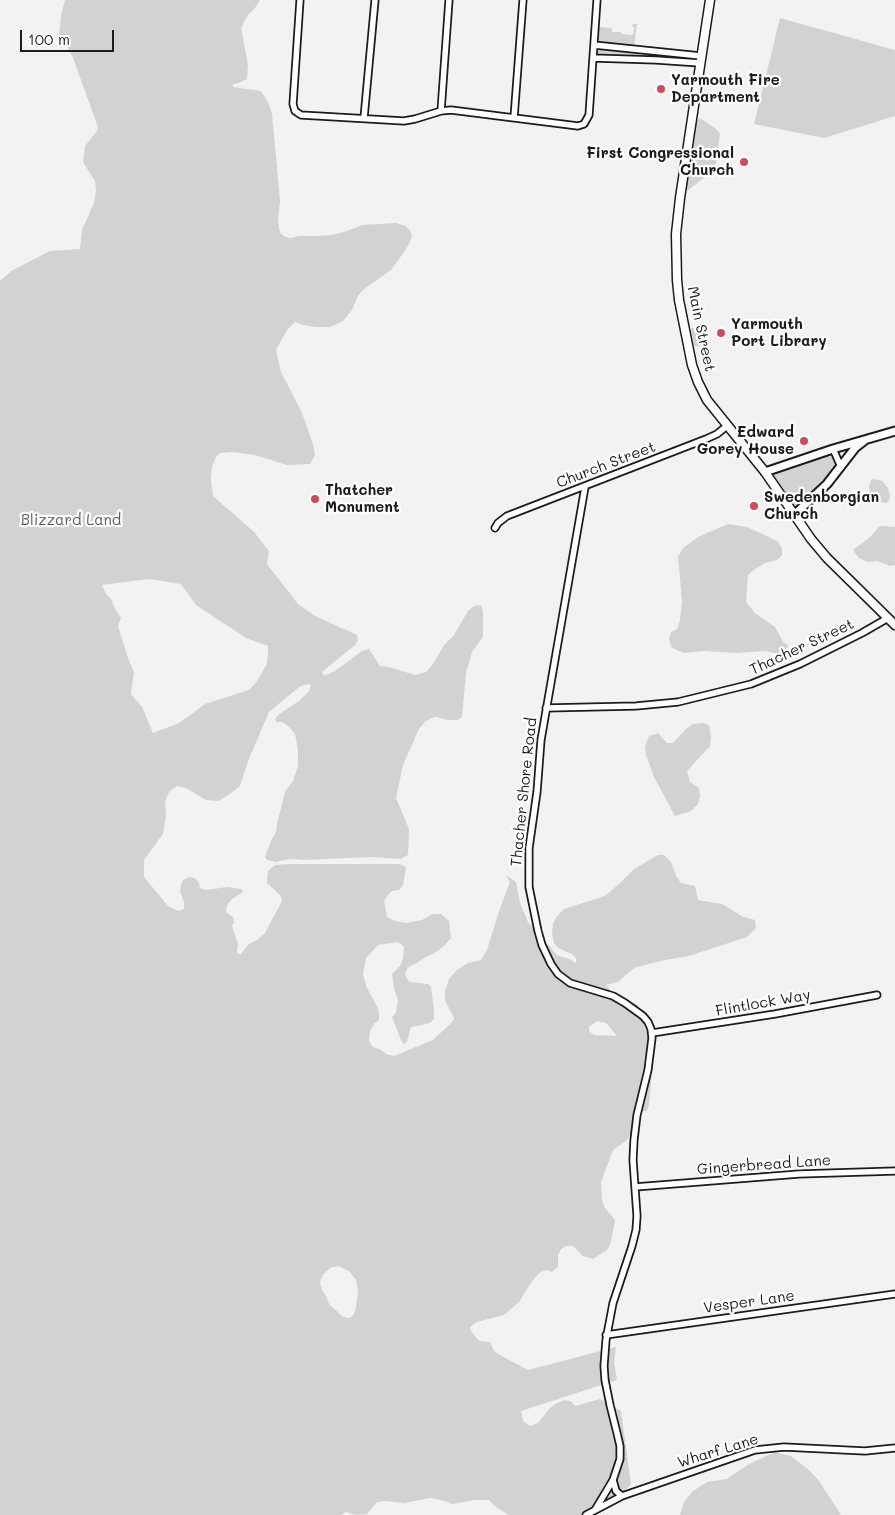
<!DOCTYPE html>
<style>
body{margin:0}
#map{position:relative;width:895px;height:1515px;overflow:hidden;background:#f2f2f2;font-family:Mali,sans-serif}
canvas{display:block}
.scale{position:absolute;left:20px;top:30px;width:94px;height:22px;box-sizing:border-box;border:2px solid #1c1c1c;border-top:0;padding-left:6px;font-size:15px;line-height:18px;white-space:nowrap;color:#1c1c1c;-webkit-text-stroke:4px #fff;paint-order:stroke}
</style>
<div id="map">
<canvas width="895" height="1515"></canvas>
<div class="scale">100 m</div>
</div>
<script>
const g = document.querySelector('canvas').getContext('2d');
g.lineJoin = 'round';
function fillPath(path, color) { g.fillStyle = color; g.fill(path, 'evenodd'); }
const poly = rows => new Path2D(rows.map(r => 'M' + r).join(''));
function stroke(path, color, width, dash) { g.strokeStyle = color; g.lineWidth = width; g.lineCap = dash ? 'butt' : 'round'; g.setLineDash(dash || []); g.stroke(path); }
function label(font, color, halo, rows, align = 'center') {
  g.font = font + ' Mali,sans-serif'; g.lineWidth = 4.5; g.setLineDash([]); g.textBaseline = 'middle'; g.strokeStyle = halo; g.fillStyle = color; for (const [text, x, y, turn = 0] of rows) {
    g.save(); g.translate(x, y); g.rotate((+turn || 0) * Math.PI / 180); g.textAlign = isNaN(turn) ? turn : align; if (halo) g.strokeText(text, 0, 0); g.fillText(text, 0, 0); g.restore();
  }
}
const green = poly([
 [65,0,260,0,255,8,247,16,241,28,248,65,247,79,239,83,233,84,233,87,261,91,268,102,272,114,275,146,280,201,278,219,279,229,281,234,286,237,291,238,299,236,318,236,332,235,347,231,362,225,396,223,406,226,411,232,412,237,408,246,399,259,391,270,363,290,358,296,352,310,343,321,330,327,316,327,303,325,295,322,287,330,276,350,281,372,302,413,313,444,315,455,310,464,287,465,255,455,233,452,220,453,216,457,212,467,211,479,213,496,254,532,269,551,267,564,298,604,315,616,357,635,358,640,355,645,322,672,324,676,335,671,362,651,369,649,376,660,380,666,389,667,415,675,426,672,433,664,444,645,454,635,468,611,474,606,481,605,483,611,483,637,472,652,466,673,462,717,458,720,448,720,436,717,431,718,425,722,419,729,403,765,396,798,409,829,408,855,400,859,371,857,305,860,290,859,276,862,267,860,265,857,271,841,276,832,277,824,285,792,293,781,298,766,298,750,295,734,288,726,282,722,276,722,275,719,279,714,299,701,309,691,311,685,308,684,299,687,269,712,248,761,240,786,227,796,218,801,206,800,186,788,177,786,169,792,165,802,166,815,163,834,144,860,144,877,169,907,179,911,184,909,184,902,180,892,181,885,183,880,189,877,195,878,199,883,200,888,206,890,227,887,241,889,243,892,232,899,227,905,226,910,227,913,233,917,234,922,232,926,238,944,237,952,240,955,249,944,257,940,265,933,282,901,281,896,267,883,268,871,275,865,292,864,400,864,406,867,403,885,399,890,392,891,388,895,384,901,387,917,395,921,406,923,422,920,433,914,441,914,449,921,451,938,444,946,436,952,426,957,415,964,408,967,405,974,409,982,428,984,431,987,434,1010,434,1019,430,1023,411,1027,407,1042,404,1044,401,1040,392,1017,396,1013,398,1000,394,989,392,974,400,966,403,959,404,946,398,942,378,945,366,958,363,974,367,988,378,1008,379,1014,379,1020,374,1024,370,1031,369,1041,373,1047,381,1050,386,1054,394,1056,433,1040,452,1022,454,1018,445,1000,445,991,449,979,457,970,468,963,481,960,487,950,499,911,510,882,506,875,516,882,520,903,528,922,557,955,569,959,576,963,576,958,572,954,558,948,554,943,552,934,553,924,557,916,564,909,605,896,620,883,634,869,658,855,664,855,671,862,676,876,681,883,695,886,698,900,722,904,743,917,755,920,756,928,747,937,689,956,665,960,634,968,618,982,606,985,616,997,638,1005,646,1031,655,1038,649,1105,647,1111,640,1111,639,1119,627,1140,613,1150,601,1182,602,1200,605,1208,615,1220,611,1242,607,1250,593,1259,583,1256,573,1246,566,1246,561,1249,558,1255,558,1267,552,1272,546,1270,539,1273,530,1284,519,1302,504,1315,477,1322,470,1327,471,1331,479,1341,490,1342,494,1351,498,1354,528,1370,616,1347,614,1363,617,1380,521,1411,523,1421,530,1426,538,1423,550,1408,557,1403,565,1400,572,1402,575,1406,600,1399,621,1411,631,1484,614,1503,589,1515,509,1515,496,1507,489,1500,475,1500,452,1504,441,1500,430,1498,404,1503,386,1501,377,1502,367,1514,356,1515,346,1512,341,1515,0,1515,0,281,11,271,50,251,80,249,82,230,94,203,96,190,95,181,83,162,85,146,97,131,98,127,73,58,67,46,61,40,59,34,61,16],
 [149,579,181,584,196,605,246,638,268,646,268,653,267,664,257,681,249,690,205,704,179,723,153,733,142,707,131,694,134,672,128,658,118,626,121,618,113,605,112,600,106,594,102,585],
 [597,1021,606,1023,617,1036,594,1035,589,1031,589,1027],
 [338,1266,349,1271,356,1280,358,1291,356,1307,354,1314,350,1318,343,1317,329,1304,326,1296,322,1290,320,1282,323,1275,330,1268],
 [780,18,895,50,895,116,824,138,754,124],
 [633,24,637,24,634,47,626,46,621,43,615,45,601,43,597,39,598,28,600,27,612,28,612,32,621,32,621,34,633,35,634,27,632,27],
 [601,48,654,54,654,55,652,57,598,56,596,51],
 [700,118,717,130,720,134,716,163,714,168,708,175,687,191,685,188,696,122],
 [692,328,698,328,705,333,706,339,700,346,694,346,691,330],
 [825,455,832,457,835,460,836,467,832,474,800,505,793,506,774,479,775,472],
 [874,479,882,481,888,488,890,496,889,500,887,503,879,502,870,497,869,486,871,480],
 [728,524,747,527,777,541,782,548,782,555,777,560,765,563,755,569,748,575,746,602,755,613,775,627,783,642,788,645,785,655,765,651,737,653,704,651,684,653,672,648,669,639,671,632,677,629,680,620,682,601,678,557,683,548,698,537],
 [880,526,895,527,895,565,890,566,877,561,867,562,859,558,853,550,869,538],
 [703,723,709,725,711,738,710,746,687,771,690,782,699,788,700,796,698,804,691,811,675,816,654,777,646,755,645,747,649,736,658,733,667,743,673,743,686,729,693,724],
 [775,1452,791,1456,809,1470,819,1481,841,1515,680,1515,684,1502,693,1491,707,1482,727,1479,749,1464]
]);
const minor = poly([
 [300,0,293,104,295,111,301,115,404,121,415,119,441,111,451,110,578,126,584,124,589,115,597,0],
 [594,45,701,56],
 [593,58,656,60,700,63],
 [441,111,449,0],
 [364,118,375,0],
 [514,118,523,0],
 [833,449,841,467],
 [585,487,541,740,537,792,529,848,529,887,538,931,542,945,551,964,558,974,570,983,613,996,625,1003,643,1016,648,1022,651,1029,652,1038,648,1070,637,1115,634,1140,633,1160,637,1216,636,1230,632,1246,613,1303,606,1340,604,1366,605,1380,610,1405,617,1433,620,1446,620,1459,613,1480,595,1510],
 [495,528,498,523,507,516,706,439,717,434,728,425],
 [546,708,636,706,678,702,751,684,800,664,862,633,888,618],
 [652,1033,775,1014,877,995],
 [635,1187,799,1174,895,1171],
 [606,1335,895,1294],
 [613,1480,616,1491,622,1496],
 [586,1515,622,1496,755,1450,784,1447,865,1451,895,1448]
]);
const tertiary = poly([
 [765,472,833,449,895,431],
 [794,515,827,484,855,448,864,441]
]);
const secondary = poly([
 [710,0,680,198,676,234,677,280,679,300,692,365,698,382,707,400,765,472,811,539,827,558,895,625]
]);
const markers = [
 [661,89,5,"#d1495b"],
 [744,162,5,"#d1495b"],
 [721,333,5,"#d1495b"],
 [804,441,5,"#d1495b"],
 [315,499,5,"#d1495b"],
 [754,506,5,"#d1495b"]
];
const poiNames = [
 ["Yarmouth Fire",671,80],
 ["Department",671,97],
 ["First Congressional",734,153,"right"],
 ["Church",734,170,"right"],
 ["Yarmouth",731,324],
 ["Port Library",731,341],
 ["Edward",794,432,"right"],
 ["Gorey House",794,449,"right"],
 ["Thatcher",325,490],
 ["Monument",325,507],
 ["Swedenborgian",764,497],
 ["Church",764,514]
];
const streetNames = [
 ["Main Street",701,329,78],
 ["Church Street",606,465,-21],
 ["Thacher Street",802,647,-25],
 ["Thacher Shore Road",524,792,-84],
 ["Flintlock Way",763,1003,-10],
 ["Gingerbread Lane",764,1165,-4],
 ["Vesper Lane",749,1302,-8],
 ["Wharf Lane",718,1451,-17]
];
const parkNames = [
 ["Blizzard Land",71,520]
];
fillPath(green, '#d2d2d2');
stroke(minor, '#1c1c1c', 9);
stroke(tertiary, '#1c1c1c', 11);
stroke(secondary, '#1c1c1c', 11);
stroke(minor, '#fff', 5.5);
stroke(tertiary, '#fff', 7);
stroke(secondary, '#fff', 8);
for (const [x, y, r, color] of markers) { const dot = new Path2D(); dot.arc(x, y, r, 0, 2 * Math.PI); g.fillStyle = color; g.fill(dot); stroke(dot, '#fff', 2); }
label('bold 15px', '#1c1c1c', '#fff', poiNames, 'left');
label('15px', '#1c1c1c', '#fff', streetNames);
label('15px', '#5c5c5c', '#fff', parkNames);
</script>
